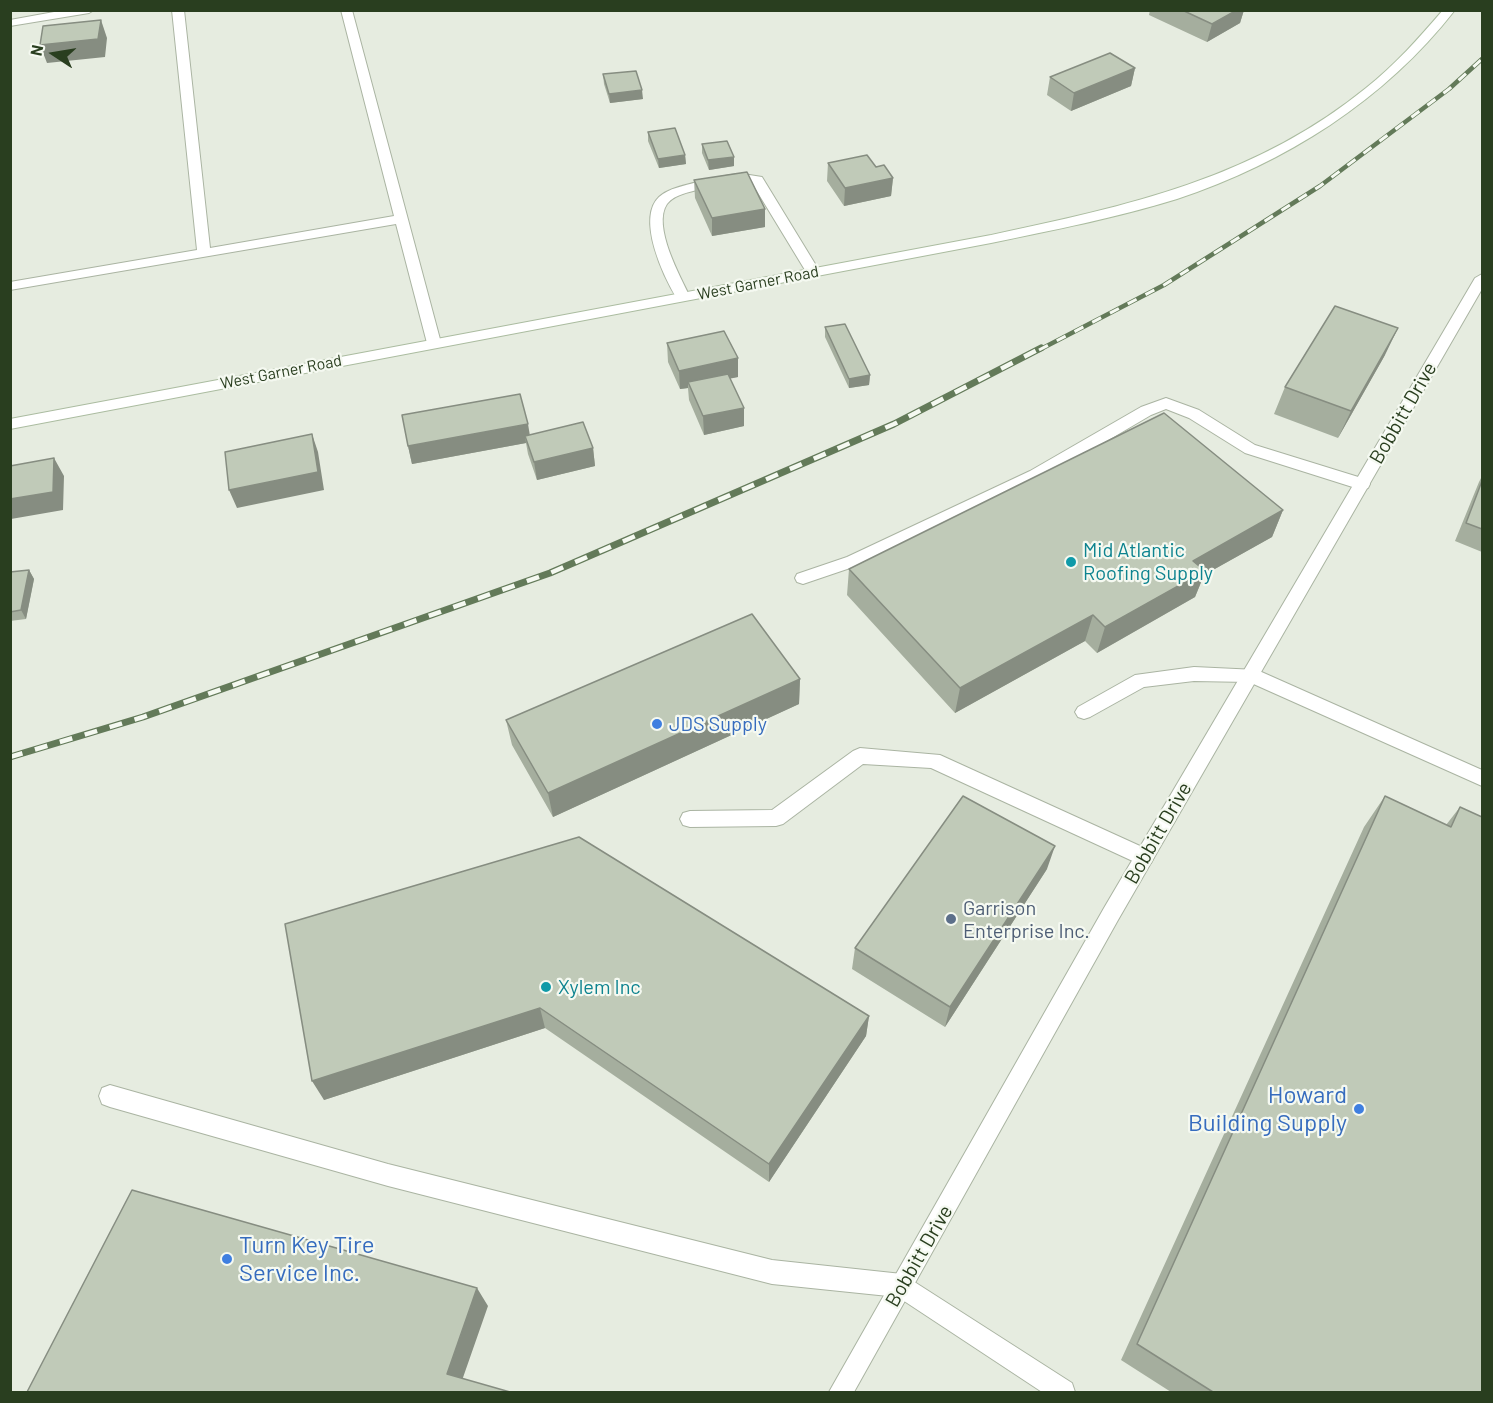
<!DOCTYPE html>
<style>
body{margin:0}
#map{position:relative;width:1493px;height:1403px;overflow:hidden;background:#e6ece0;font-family:Barlow,sans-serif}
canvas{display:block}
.frame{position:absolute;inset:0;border:12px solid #293e1f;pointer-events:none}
.north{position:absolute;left:24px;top:24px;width:60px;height:60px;-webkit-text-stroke:4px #f5f9f1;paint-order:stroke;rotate:282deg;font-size:16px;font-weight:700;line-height:24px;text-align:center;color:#293e1f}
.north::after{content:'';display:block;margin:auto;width:21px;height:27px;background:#293e1f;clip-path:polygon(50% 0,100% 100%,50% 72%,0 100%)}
</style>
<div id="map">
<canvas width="1493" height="1403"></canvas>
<div class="frame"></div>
<div class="north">N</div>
</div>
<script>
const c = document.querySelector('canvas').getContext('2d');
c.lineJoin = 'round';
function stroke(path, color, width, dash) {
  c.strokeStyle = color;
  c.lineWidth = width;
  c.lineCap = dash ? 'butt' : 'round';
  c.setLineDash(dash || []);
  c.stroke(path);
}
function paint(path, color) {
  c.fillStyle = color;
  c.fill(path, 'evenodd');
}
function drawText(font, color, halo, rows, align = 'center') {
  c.font = font + ' Barlow,sans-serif';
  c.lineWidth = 4.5;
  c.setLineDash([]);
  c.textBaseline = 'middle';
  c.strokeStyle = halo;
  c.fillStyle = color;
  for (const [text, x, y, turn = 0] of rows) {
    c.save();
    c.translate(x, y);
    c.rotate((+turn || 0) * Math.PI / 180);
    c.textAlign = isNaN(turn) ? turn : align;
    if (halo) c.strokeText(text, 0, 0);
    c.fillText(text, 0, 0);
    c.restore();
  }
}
const lane = new Path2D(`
 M 743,174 L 762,177 L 820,272 L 818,275 L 808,275 L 752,183 C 734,180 718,185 701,189 C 690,192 675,194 667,204 C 652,226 680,276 690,297 L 688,300 L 678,300 C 664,278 636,219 659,197 C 669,188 684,186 697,182 C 712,179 727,174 743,174 Z
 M 1166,398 L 1199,410 L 1255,445 L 1368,480 L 1370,484 L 1368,488 L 1362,490 L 1245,453 L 1189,418 L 1166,409 L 1151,415 L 1042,479 L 859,565 L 803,584 L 797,582 L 795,578 L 797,574 L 847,557 L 1030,471 L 1141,407 Z
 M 1194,667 L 1257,670 L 1482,770 L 1482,786 L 1249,682 L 1194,681 L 1144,687 L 1090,717 L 1084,719 L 1078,717 L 1075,712 L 1078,707 L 1135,675 Z
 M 860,748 L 940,755 L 1151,851 L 1154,857 L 1151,863 L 1144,865 L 1137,863 L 931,768 L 863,764 L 783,824 L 776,826 L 690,827 L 683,825 L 680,819 L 683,813 L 690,811 L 772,810 L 853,751 Z
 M 110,1085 L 388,1164 L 772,1260 L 902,1274 L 1072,1383 L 1075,1392 L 1042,1392 L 898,1297 L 772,1284 L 388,1186 L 110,1107 L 102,1104 L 99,1096 L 102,1088 Z`);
const street = new Path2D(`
 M 65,10 L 94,10 L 89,13 L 10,26 L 10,20 Z
 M 172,10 L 184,10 L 210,248 L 394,216 L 341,10 L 352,10 L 441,343 L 439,346 L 429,346 L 427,343 L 396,224 L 10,290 L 10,282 L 197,250 Z
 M 1482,274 L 1482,289 L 1118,920 L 854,1392 L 829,1392 L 1104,908 L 1475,278 Z`);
const secondary = new Path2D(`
 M 1443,10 L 1455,10 C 1384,101 1285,163 1177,199 C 1116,218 1053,230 991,243 L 10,429 L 10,419 L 991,235 C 1127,206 1254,179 1366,88 C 1395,65 1419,38 1443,10 Z`);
stroke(lane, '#aab4a2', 2);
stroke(street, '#aab4a2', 2);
stroke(secondary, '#abbca0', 2);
paint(lane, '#fff');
paint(street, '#fff');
paint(secondary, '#fff');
const railFar1 = new Path2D(`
 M 1039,350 L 1164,285 L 1320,186 L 1449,89 L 1482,59`);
const rail = new Path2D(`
 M 10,757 L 143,717 L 550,573 L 894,424 L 1041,348`);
stroke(railFar1, '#637a59', 4.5);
stroke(rail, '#637a59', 7);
stroke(railFar1, '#f5f9f1', 3, [10]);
stroke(rail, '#f5f9f1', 4.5, [13]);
paint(new Path2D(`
 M 1150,10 L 1244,10 L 1240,23 L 1207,42 L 1149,15 Z
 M 1135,68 L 1131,86 L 1071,111 L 1047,95 L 1050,77 Z
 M 603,74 L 643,99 L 610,103 L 604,84 Z
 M 648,132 L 685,155 L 686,164 L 659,168 L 648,141 Z
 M 702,144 L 734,166 L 709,170 L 702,153 Z
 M 828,163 L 876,167 L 893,178 L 891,196 L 844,206 L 827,181 Z
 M 694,180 L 765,209 L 765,227 L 712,236 L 695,198 Z
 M 825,327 L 870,375 L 869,385 L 849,388 L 825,337 Z
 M 667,343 L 738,377 L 730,378 L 744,426 L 704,435 L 689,400 L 688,388 L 680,389 L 668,362 Z
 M 1385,355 L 1338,438 L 1274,414 L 1285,387 Z
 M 529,435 L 593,448 L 595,466 L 537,480 L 528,454 L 526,443 L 412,464 L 408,446 Z
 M 1482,476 L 1482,552 L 1455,541 L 1479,482 Z
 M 1283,510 L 1272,537 L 1204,575 L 1195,597 L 1097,653 L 1085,641 L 955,713 L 847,595 L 849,569 Z
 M 29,570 L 34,579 L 26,619 L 10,621 L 10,572 Z
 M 800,679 L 799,704 L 553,817 L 512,745 L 506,720 Z
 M 1385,796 L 1446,825 L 1460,807 L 1482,1392 L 1171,1392 L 1121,1360 L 1364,827 Z
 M 1047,869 L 945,1027 L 852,969 L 855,948 Z
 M 285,924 L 869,1016 L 866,1036 L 769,1182 L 545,1028 L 324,1100 Z`), '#a5ae9e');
paint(new Path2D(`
 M 1237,10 L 1244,10 L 1240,23 L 1207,42 L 1212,24 Z
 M 101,20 L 107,38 L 105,57 L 47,63 L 40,45 Z
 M 1135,68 L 1131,86 L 1071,111 L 1074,93 Z
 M 642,90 L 643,99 L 610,103 L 609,94 Z
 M 685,155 L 686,164 L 659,168 L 658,159 Z
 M 734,157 L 734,166 L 709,170 L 708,160 Z
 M 893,178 L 891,196 L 844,206 L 845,188 Z
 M 765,209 L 765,227 L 712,236 L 712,218 Z
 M 1398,328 L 1385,355 L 1338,438 L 1351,411 Z
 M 738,358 L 738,377 L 690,387 L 688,382 L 688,388 L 680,389 L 679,371 Z
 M 870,375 L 869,385 L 849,388 L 849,379 Z
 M 744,408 L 744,426 L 704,435 L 703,416 Z
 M 528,424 L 531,442 L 525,436 L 526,443 L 412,464 L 408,446 Z
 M 312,434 L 318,452 L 324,490 L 237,508 L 229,490 Z
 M 593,448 L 595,466 L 537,480 L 534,462 Z
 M 54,458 L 64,476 L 63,510 L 11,519 L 10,499 Z
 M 1283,510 L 1272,537 L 1204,575 L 1195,597 L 1097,653 L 1105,627 L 1193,561 Z
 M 29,570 L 34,579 L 26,619 L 21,610 Z
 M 1093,615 L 1085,641 L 955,713 L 960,688 Z
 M 800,679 L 799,704 L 553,817 L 548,793 Z
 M 1055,846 L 1047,869 L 945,1027 L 950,1007 Z
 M 540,1008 L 545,1028 L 324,1100 L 312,1081 Z
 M 869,1016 L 866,1036 L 769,1182 L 769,1164 Z
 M 477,1288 L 488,1306 L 459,1389 L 447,1374 Z`), '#868d81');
const building = new Path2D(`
 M 1182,10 L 1237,10 L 1212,24 Z
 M 101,20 L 98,39 L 40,45 L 43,26 Z
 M 1110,53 L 1135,68 L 1074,93 L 1050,77 Z
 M 636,71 L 642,90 L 609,94 L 603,74 Z
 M 675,128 L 685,155 L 658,159 L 648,132 Z
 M 727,141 L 734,157 L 708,160 L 702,144 Z
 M 867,155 L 876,167 L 884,165 L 893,178 L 845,188 L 828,163 Z
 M 747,172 L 765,209 L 712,218 L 694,180 Z
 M 1335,306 L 1398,328 L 1351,411 L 1285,387 Z
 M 845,324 L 870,375 L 849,379 L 825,327 Z
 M 724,331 L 738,358 L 679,371 L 667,343 Z
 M 728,374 L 744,408 L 703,416 L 688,382 Z
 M 520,394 L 528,424 L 408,446 L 402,415 Z
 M 1164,413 L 1283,510 L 1193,561 L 1205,571 L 1105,627 L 1093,615 L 960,688 L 849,569 Z
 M 583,422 L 593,448 L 534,462 L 525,436 Z
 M 312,434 L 318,472 L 229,490 L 225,452 Z
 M 54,458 L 53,492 L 10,499 L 10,466 Z
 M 1482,481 L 1482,529 L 1466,523 Z
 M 29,570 L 21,610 L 10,612 L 10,572 Z
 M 752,614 L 800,679 L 548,793 L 506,720 Z
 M 963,796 L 1055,846 L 950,1007 L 855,948 Z
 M 1385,796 L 1451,827 L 1460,807 L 1482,817 L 1482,1392 L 1213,1392 L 1137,1344 Z
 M 579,837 L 869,1016 L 769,1164 L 540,1008 L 312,1081 L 285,924 Z
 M 132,1190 L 477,1288 L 447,1374 L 510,1392 L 27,1392 Z`);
paint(building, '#c0cab8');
stroke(building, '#868d81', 1.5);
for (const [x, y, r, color] of [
 [1071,562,6,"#0f9aa8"],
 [657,724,6,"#3f7fe0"],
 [951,919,6,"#5c6f8a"],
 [546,987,6,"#0f9aa8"],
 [1359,1109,6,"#3f7fe0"],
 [227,1259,6,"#3f7fe0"]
]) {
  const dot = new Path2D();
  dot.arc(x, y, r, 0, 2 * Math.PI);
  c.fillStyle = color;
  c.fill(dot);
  stroke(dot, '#f5f9f1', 2);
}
drawText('16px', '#293e1f', '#f5f9f1', [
 ["West Garner Road",758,283,-11],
 ["West Garner Road",281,372,-11]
]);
drawText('20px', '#293e1f', '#f5f9f1', [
 ["Bobbitt Drive",1403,413,-60],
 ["Bobbitt Drive",1158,833,-60],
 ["Bobbitt Drive",919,1256,-60]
]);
drawText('20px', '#0d838f', '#f5f9f1', [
 ["Mid Atlantic",1083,550],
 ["Roofing Supply",1083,573],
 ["Xylem Inc",558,987]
], 'left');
drawText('20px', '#366cbe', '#f5f9f1', [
 ["JDS Supply",669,724]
], 'left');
drawText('20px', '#4e5e75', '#f5f9f1', [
 ["Garrison",963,908],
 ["Enterprise Inc.",963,931]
], 'left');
drawText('24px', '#366cbe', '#f5f9f1', [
 ["Howard",1347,1095],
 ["Building Supply",1347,1123],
 ["Turn Key Tire",239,1245,"left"],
 ["Service Inc.",239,1273,"left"]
], 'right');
</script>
